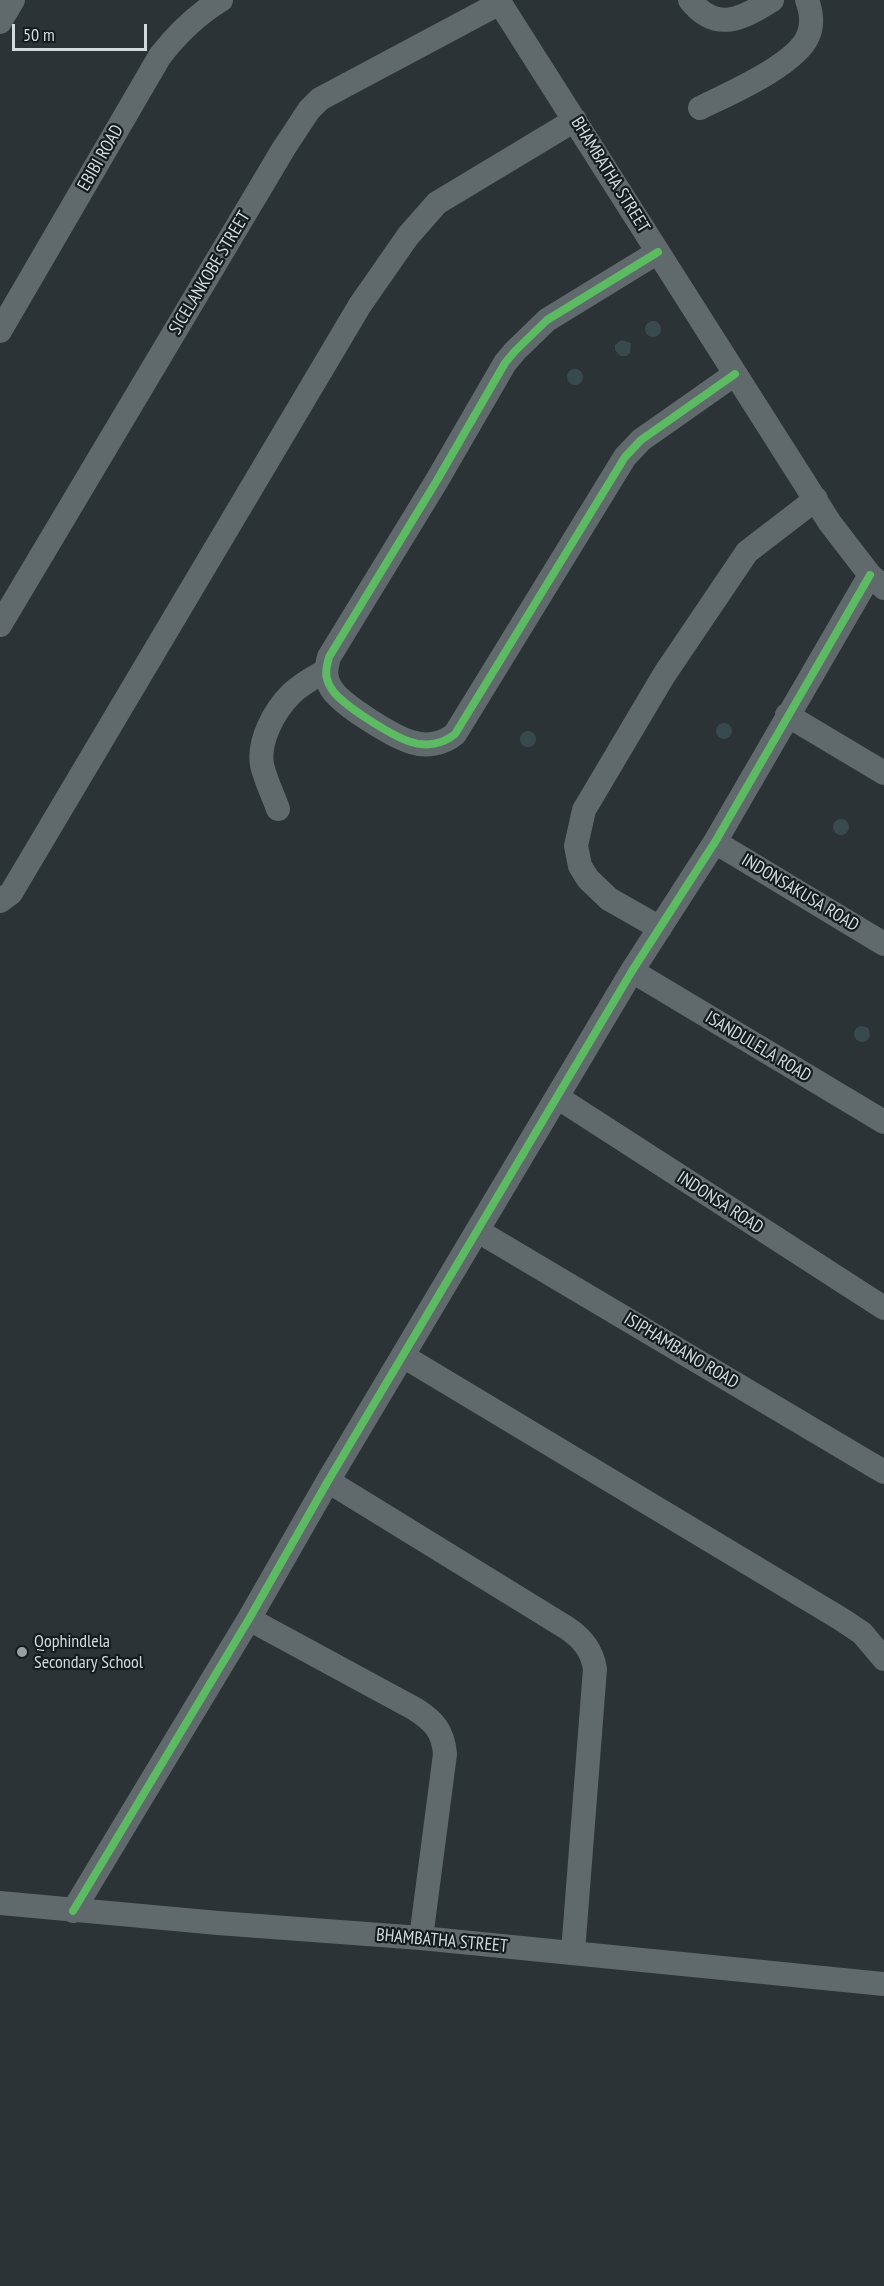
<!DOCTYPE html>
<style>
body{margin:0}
#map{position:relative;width:884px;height:2286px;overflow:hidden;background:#2b3336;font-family:"PT Sans Narrow",sans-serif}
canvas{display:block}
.scale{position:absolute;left:12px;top:24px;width:135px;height:27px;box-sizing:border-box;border:3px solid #d2dadd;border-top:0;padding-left:8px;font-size:18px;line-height:21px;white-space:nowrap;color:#d2dadd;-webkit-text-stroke:4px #151c1e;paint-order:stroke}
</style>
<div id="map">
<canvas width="884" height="2286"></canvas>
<div class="scale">50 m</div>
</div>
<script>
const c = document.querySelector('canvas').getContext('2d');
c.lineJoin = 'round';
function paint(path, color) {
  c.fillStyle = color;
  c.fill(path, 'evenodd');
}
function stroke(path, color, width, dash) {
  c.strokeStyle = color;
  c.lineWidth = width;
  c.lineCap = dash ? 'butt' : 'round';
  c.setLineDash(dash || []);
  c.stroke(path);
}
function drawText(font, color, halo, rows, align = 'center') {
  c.font = font + ' "PT Sans Narrow",sans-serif';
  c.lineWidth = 4.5;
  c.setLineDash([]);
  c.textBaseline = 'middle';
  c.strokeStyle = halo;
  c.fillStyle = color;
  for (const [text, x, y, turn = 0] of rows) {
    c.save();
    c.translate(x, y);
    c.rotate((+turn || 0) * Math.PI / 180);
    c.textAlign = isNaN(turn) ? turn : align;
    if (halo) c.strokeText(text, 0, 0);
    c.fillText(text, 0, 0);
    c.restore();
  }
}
paint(new Path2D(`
 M645 329a8 8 0 1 1 16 0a8 8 0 1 1-16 0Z
 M 621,340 L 631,343 L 630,353 L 626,356 L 620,356 L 615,350 L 615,345 Z
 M567 377a8 8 0 1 1 16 0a8 8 0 1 1-16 0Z
 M716 731a8 8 0 1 1 16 0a8 8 0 1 1-16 0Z
 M520 739a8 8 0 1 1 16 0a8 8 0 1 1-16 0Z
 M833 827a8 8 0 1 1 16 0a8 8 0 1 1-16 0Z
 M854 1034a8 8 0 1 1 16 0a8 8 0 1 1-16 0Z`), '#394a4f');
stroke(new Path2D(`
 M 498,0 L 830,523 L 870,575 L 884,588
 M 690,0 C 716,33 742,19 772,0
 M 0,22 L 13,0
 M 700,108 C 728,94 796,65 808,36 C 813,25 811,11 807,0
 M 658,252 L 547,320 L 515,351 L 505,363 L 436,482 L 329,657 C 326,668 324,677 331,688 C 340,704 392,736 411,742 C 426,747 443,744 455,734 L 625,457 L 641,440 L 735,374
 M 0,331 L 160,56 C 178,33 196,15 221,0
 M 0,625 L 284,148 L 309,110 L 320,99 L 500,3
 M 787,715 L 884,773
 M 278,809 C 273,795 265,779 262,765 C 258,741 274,711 291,694 C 301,684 313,678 325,671
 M 715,842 L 884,944
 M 0,901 L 11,893 L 360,305 L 408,236 L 437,203 L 575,120
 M 660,928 L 609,899 L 588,879 L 580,866 L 576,846 L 584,810 L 664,675 L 747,552 L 816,499
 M 632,971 L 884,1122
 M 557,1097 L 884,1308
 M 478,1231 L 884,1472
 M 403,1356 L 841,1619 L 862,1633 L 884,1659
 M 328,1481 L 567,1628 C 582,1638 592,1650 595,1669 L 573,1952
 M 249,1619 L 415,1709 C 434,1721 443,1731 445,1754 L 421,1938
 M 0,1903 L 218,1923 L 421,1938 L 884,1984
 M 73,1911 L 249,1619 L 328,1481 L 632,971 L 715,842 L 870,575`), '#60696c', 24);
stroke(new Path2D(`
 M 658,252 L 547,320 L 515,351 L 505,363 L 436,482 L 329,657 C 326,668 324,677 331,688 C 340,704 392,736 411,742 C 426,747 443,744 455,734 L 625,457 L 641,440 L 735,374
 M 73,1911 L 249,1619 L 328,1481 L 632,971 L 715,842 L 870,575`), '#5cba63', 8);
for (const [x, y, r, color] of [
 [22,1652,6,"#98a0a3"]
]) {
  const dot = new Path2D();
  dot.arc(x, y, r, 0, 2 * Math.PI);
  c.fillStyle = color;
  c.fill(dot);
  stroke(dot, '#151c1e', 2);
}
drawText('18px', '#d2dadd', '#151c1e', [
 ["EBIBI ROAD",101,158,-60],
 ["BHAMBATHA STREET",610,175,58],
 ["SICELANKOBE STREET",210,273,-59],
 ["INDONSAKUSA ROAD",800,893,31],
 ["ISANDULELA ROAD",758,1047,31],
 ["INDONSA ROAD",720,1203,33],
 ["ISIPHAMBANO ROAD",681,1351,31],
 ["BHAMBATHA STREET",442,1941,5]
]);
drawText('18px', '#d2dadd', '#151c1e', [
 ["Qophindlela",34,1642],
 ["Secondary School",34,1663]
], 'left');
</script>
